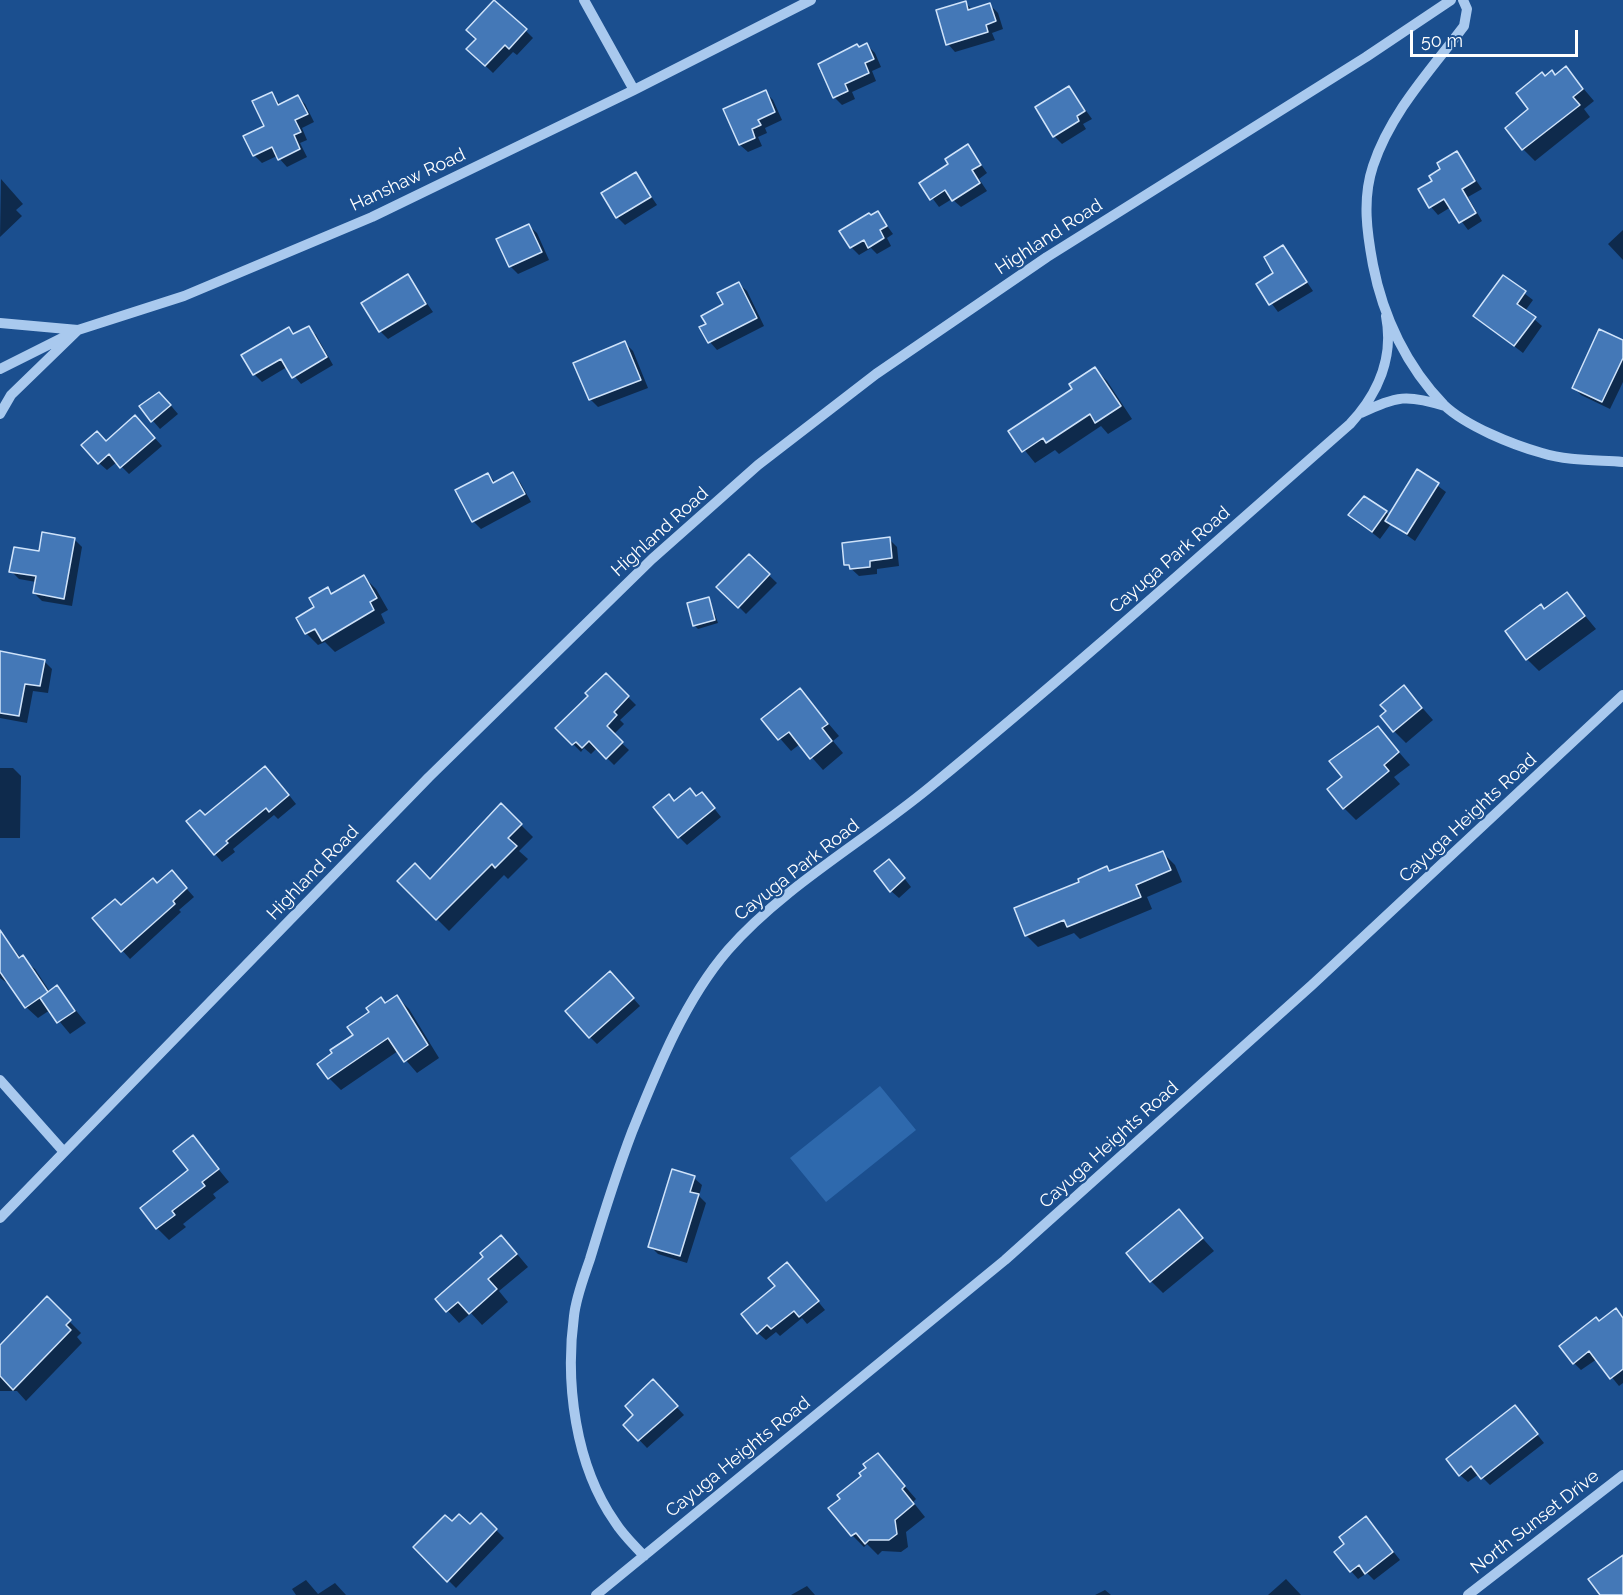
<!DOCTYPE html>
<style>
body{margin:0}
#map{position:relative;width:1623px;height:1595px;overflow:hidden;background:#1b4f8f;font-family:Raleway,sans-serif}
canvas{display:block}
.scale{position:absolute;left:1410px;top:30px;width:168px;height:27px;box-sizing:border-box;border:3px solid #fff;border-top:0;padding-left:8px;font-size:18px;line-height:21px;white-space:nowrap;color:#fff;-webkit-text-stroke:4px #1b4f8f;paint-order:stroke}
</style>
<div id="map">
<canvas width="1623" height="1595"></canvas>
<div class="scale">50 m</div>
</div>
<script>
const c = document.querySelector('canvas').getContext('2d');
c.lineJoin = 'round';
function paint(path, color) {
  c.fillStyle = color;
  c.fill(path, 'evenodd');
}
function stroke(path, color, width, dash) {
  c.strokeStyle = color;
  c.lineWidth = width;
  c.lineCap = dash ? 'butt' : 'round';
  c.setLineDash(dash || []);
  c.stroke(path);
}
function drawText(font, color, halo, rows, align = 'center') {
  c.font = font + ' Raleway,sans-serif';
  c.lineWidth = 4.5;
  c.setLineDash([]);
  c.textBaseline = 'middle';
  c.strokeStyle = halo;
  c.fillStyle = color;
  for (const [text, x, y, turn = 0] of rows) {
    c.save();
    c.translate(x, y);
    c.rotate((+turn || 0) * Math.PI / 180);
    c.textAlign = isNaN(turn) ? turn : align;
    if (halo) c.strokeText(text, 0, 0);
    c.fillText(text, 0, 0);
    c.restore();
  }
}
paint(new Path2D(`
 M 880,1086 L 916,1130 L 826,1202 L 790,1158 Z`), '#2e69ad');
paint(new Path2D(`
 M 965,3 L 973,10 L 990,5 L 998,13 L 1003,29 L 992,33 L 995,40 L 955,52 L 948,44 Z
 M 525,30 L 533,38 L 517,55 L 513,52 L 493,73 L 468,49 Z
 M 867,45 L 875,53 L 881,67 L 872,71 L 876,81 L 852,92 L 855,99 L 842,105 L 834,97 L 860,48 Z
 M 1566,68 L 1594,101 L 1584,109 L 1590,117 L 1535,161 L 1523,149 L 1530,109 L 1546,77 L 1556,76 Z
 M 1069,87 L 1092,119 L 1083,124 L 1086,129 L 1062,144 L 1054,136 Z
 M 765,92 L 773,100 L 782,120 L 765,128 L 767,133 L 758,137 L 762,146 L 748,152 L 740,145 L 725,110 Z
 M 271,94 L 281,105 L 298,97 L 305,104 L 314,122 L 302,128 L 307,140 L 300,143 L 307,157 L 287,167 L 277,156 L 262,163 L 255,156 L 245,137 L 266,127 Z
 M 968,146 L 987,173 L 979,179 L 987,191 L 961,207 L 952,199 L 939,207 L 921,183 L 950,165 Z
 M 1457,153 L 1482,189 L 1468,197 L 1482,221 L 1468,230 L 1451,207 L 1438,215 L 1431,207 L 1434,182 Z
 M 636,174 L 657,205 L 625,225 L 617,217 Z
 M 1,179 L 23,204 L 16,210 L 22,216 L 0,237 Z
 M 878,213 L 893,234 L 887,238 L 891,246 L 877,254 L 871,248 L 859,255 L 851,247 L 871,217 Z
 M 529,226 L 537,233 L 549,260 L 518,274 L 510,266 Z
 M 1623,230 L 1623,260 L 1608,244 Z
 M 1283,247 L 1313,291 L 1278,312 L 1258,285 L 1275,274 Z
 M 408,276 L 433,312 L 388,339 L 380,331 Z
 M 1503,277 L 1533,300 L 1525,311 L 1542,326 L 1523,353 L 1475,316 Z
 M 739,284 L 747,291 L 764,326 L 717,350 L 710,342 L 708,324 Z
 M 308,328 L 316,335 L 333,365 L 301,384 L 287,367 L 262,382 L 254,374 L 289,329 L 295,335 Z
 M 1623,342 L 1623,382 L 1610,409 L 1581,395 L 1574,387 Z
 M 625,343 L 633,351 L 648,388 L 598,407 L 590,399 Z
 M 1095,369 L 1107,381 L 1132,419 L 1108,434 L 1101,426 L 1059,454 L 1055,450 L 1035,463 L 1010,432 L 1074,389 Z
 M 167,401 L 178,414 L 160,429 L 141,407 Z
 M 143,425 L 162,446 L 129,474 L 117,462 L 107,470 L 99,463 L 106,443 Z
 M 1418,471 L 1446,492 L 1415,541 L 1391,524 L 1380,539 L 1350,515 L 1386,512 L 1390,516 Z
 M 488,474 L 496,483 L 512,474 L 520,482 L 531,502 L 481,529 L 474,522 L 457,491 Z
 M 74,539 L 82,547 L 72,606 L 42,601 L 34,593 L 36,582 L 19,579 L 11,571 L 40,553 Z
 M 889,539 L 897,547 L 899,566 L 877,569 L 877,574 L 859,576 L 846,564 Z
 M 749,556 L 777,583 L 746,614 L 719,587 Z
 M 364,577 L 376,589 L 388,610 L 381,614 L 385,623 L 335,652 L 325,642 L 318,645 L 306,633 L 298,618 L 316,608 L 327,589 L 333,595 Z
 M 1567,594 L 1596,629 L 1539,671 L 1527,659 Z
 M 709,598 L 718,623 L 698,629 L 694,625 Z
 M 0,655 L 44,661 L 52,669 L 48,693 L 33,691 L 27,723 L 0,718 Z
 M 606,675 L 636,705 L 620,720 L 624,724 L 613,735 L 629,750 L 614,765 L 597,748 L 591,754 L 584,748 L 581,752 L 557,728 L 590,696 Z
 M 1404,687 L 1433,720 L 1406,743 L 1394,731 L 1388,711 Z
 M 800,690 L 839,736 L 833,741 L 843,753 L 823,770 L 800,744 L 791,751 L 763,719 Z
 M 1378,728 L 1410,765 L 1394,777 L 1400,784 L 1356,820 L 1344,808 L 1344,777 Z
 M 0,768 L 13,768 L 21,776 L 20,838 L 0,838 Z
 M 273,775 L 296,804 L 278,819 L 274,815 L 233,849 L 235,852 L 222,862 L 215,854 L 205,817 Z
 M 697,797 L 709,802 L 721,817 L 687,845 L 679,837 Z
 M 501,805 L 533,837 L 519,851 L 528,859 L 508,879 L 504,875 L 449,931 L 399,881 L 430,881 Z
 M 1163,853 L 1175,865 L 1182,882 L 1147,897 L 1152,909 L 1080,939 L 1074,933 L 1038,947 L 1026,935 L 1081,883 L 1107,868 L 1111,872 Z
 M 897,869 L 911,887 L 899,898 L 891,891 Z
 M 179,880 L 194,897 L 179,910 L 181,912 L 130,959 L 94,919 L 121,907 L 157,884 Z
 M 0,932 L 21,958 L 35,969 L 50,992 L 57,987 L 86,1023 L 70,1034 L 50,1010 L 38,1018 L 26,1007 L 13,987 L 0,978 Z
 M 618,981 L 640,1006 L 597,1044 L 590,1037 Z
 M 397,997 L 409,1009 L 439,1058 L 417,1073 L 398,1051 L 341,1090 L 329,1078 L 355,1035 L 371,1012 Z
 M 192,1137 L 229,1182 L 213,1194 L 216,1198 L 183,1224 L 186,1227 L 169,1240 L 157,1228 L 190,1171 Z
 M 694,1178 L 702,1185 L 699,1196 L 706,1203 L 687,1263 L 658,1254 L 650,1246 Z
 M 1178,1211 L 1214,1251 L 1163,1293 L 1151,1281 Z
 M 513,1249 L 528,1267 L 499,1291 L 508,1302 L 482,1325 L 471,1313 L 459,1323 L 437,1299 Z
 M 794,1272 L 825,1310 L 807,1324 L 802,1318 L 780,1336 L 776,1332 L 766,1340 L 758,1333 Z
 M 47,1299 L 81,1333 L 77,1337 L 82,1343 L 26,1401 L 17,1391 L 0,1391 L 0,1348 Z
 M 1615,1310 L 1623,1318 L 1623,1383 L 1619,1386 L 1597,1359 L 1581,1370 L 1574,1363 L 1599,1323 Z
 M 653,1382 L 684,1415 L 647,1448 L 625,1425 L 635,1415 Z
 M 1522,1415 L 1544,1443 L 1490,1485 L 1479,1474 L 1468,1482 L 1460,1475 Z
 M 878,1455 L 916,1499 L 913,1502 L 925,1517 L 906,1532 L 908,1547 L 901,1552 L 882,1551 L 878,1555 L 867,1544 L 864,1547 L 852,1535 L 863,1476 Z
 M 481,1515 L 504,1538 L 456,1588 L 415,1547 L 452,1524 L 470,1526 Z
 M 1373,1526 L 1400,1560 L 1374,1580 L 1367,1573 L 1358,1579 L 1351,1571 Z
 M 1286,1579 L 1301,1595 L 1268,1595 Z
 M 306,1580 L 318,1594 L 335,1583 L 346,1595 L 296,1595 L 292,1589 Z
 M 807,1586 L 815,1595 L 791,1595 Z
 M 1105,1590 L 1111,1595 L 1095,1595 Z`), '#0007');
const building = new Path2D(`
 M 494,0 L 527,29 L 509,49 L 505,45 L 485,66 L 466,49 L 476,39 L 466,30 Z
 M 966,1 L 968,10 L 990,3 L 996,21 L 986,25 L 988,32 L 946,45 L 936,10 Z
 M 867,43 L 874,59 L 865,63 L 869,73 L 845,84 L 848,91 L 833,98 L 818,64 L 857,44 L 859,47 Z
 M 1566,66 L 1583,89 L 1573,97 L 1580,105 L 1522,150 L 1505,128 L 1528,109 L 1516,93 L 1542,72 L 1545,76 L 1552,70 L 1555,75 Z
 M 1069,86 L 1085,111 L 1077,116 L 1079,121 L 1053,137 L 1035,107 Z
 M 766,90 L 775,112 L 758,120 L 761,125 L 752,129 L 755,138 L 739,145 L 723,109 Z
 M 272,92 L 278,105 L 298,95 L 308,114 L 295,120 L 301,132 L 294,135 L 300,149 L 278,160 L 272,147 L 253,156 L 243,136 L 264,126 L 252,101 Z
 M 968,144 L 981,165 L 972,170 L 980,183 L 952,201 L 945,190 L 930,200 L 919,183 L 948,164 L 945,159 Z
 M 1457,151 L 1475,181 L 1462,189 L 1476,213 L 1459,223 L 1444,199 L 1429,208 L 1418,189 L 1432,181 L 1429,176 L 1440,169 L 1437,163 Z
 M 636,172 L 651,197 L 616,218 L 601,193 Z
 M 878,211 L 887,226 L 880,230 L 884,238 L 868,248 L 864,240 L 850,248 L 839,231 L 869,213 L 871,215 Z
 M 529,224 L 542,252 L 509,267 L 496,239 Z
 M 1283,245 L 1307,282 L 1269,305 L 1256,284 L 1273,273 L 1264,257 Z
 M 408,274 L 426,304 L 379,332 L 361,303 Z
 M 1503,275 L 1526,291 L 1517,304 L 1536,317 L 1514,346 L 1473,316 Z
 M 739,282 L 757,318 L 708,343 L 699,327 L 706,324 L 701,316 L 723,304 L 717,293 Z
 M 309,326 L 327,357 L 292,378 L 281,359 L 253,375 L 241,355 L 289,327 L 293,334 Z
 M 1599,329 L 1623,340 L 1623,358 L 1602,402 L 1572,388 Z
 M 625,341 L 641,380 L 589,400 L 573,363 Z
 M 1095,367 L 1121,406 L 1095,423 L 1090,414 L 1046,443 L 1043,438 L 1022,452 L 1008,431 L 1072,389 L 1069,384 Z
 M 159,392 L 171,405 L 151,422 L 139,406 Z
 M 135,415 L 155,438 L 120,468 L 109,454 L 98,464 L 81,445 L 97,431 L 106,441 Z
 M 1417,469 L 1439,483 L 1407,534 L 1385,521 Z
 M 513,472 L 525,494 L 472,522 L 455,490 L 488,473 L 493,483 Z
 M 1364,496 L 1387,511 L 1372,532 L 1348,515 Z
 M 42,532 L 75,538 L 64,599 L 33,593 L 36,576 L 9,572 L 14,547 L 39,551 Z
 M 890,537 L 892,558 L 870,561 L 870,567 L 850,569 L 849,565 L 844,565 L 842,543 Z
 M 749,554 L 770,574 L 738,608 L 716,587 Z
 M 364,575 L 377,598 L 370,602 L 374,610 L 322,641 L 315,629 L 305,634 L 296,618 L 314,607 L 309,598 L 328,587 L 331,594 Z
 M 1567,592 L 1585,616 L 1526,660 L 1505,631 L 1541,604 L 1544,609 Z
 M 709,597 L 715,620 L 693,626 L 687,603 Z
 M 0,651 L 45,660 L 40,686 L 25,684 L 19,716 L 0,713 Z
 M 606,673 L 629,696 L 614,712 L 617,715 L 607,726 L 623,742 L 606,759 L 589,741 L 582,748 L 576,742 L 572,745 L 555,728 L 588,696 L 585,693 Z
 M 1404,685 L 1422,708 L 1393,732 L 1380,716 L 1386,711 L 1380,705 Z
 M 800,688 L 828,724 L 822,728 L 832,741 L 810,759 L 789,732 L 778,740 L 761,719 Z
 M 1378,726 L 1399,752 L 1384,765 L 1389,771 L 1343,809 L 1327,789 L 1342,777 L 1329,761 Z
 M 265,766 L 289,795 L 269,812 L 266,808 L 226,841 L 228,843 L 214,855 L 186,821 L 200,810 L 205,815 Z
 M 690,788 L 696,796 L 702,792 L 715,808 L 678,838 L 653,807 L 669,794 L 674,801 Z
 M 501,803 L 522,824 L 508,838 L 517,846 L 495,868 L 492,864 L 436,920 L 397,881 L 415,863 L 430,879 Z
 M 1163,851 L 1171,870 L 1136,885 L 1141,897 L 1067,927 L 1064,920 L 1025,936 L 1014,908 L 1079,882 L 1078,879 L 1107,866 L 1109,871 Z
 M 889,859 L 905,878 L 890,892 L 874,871 Z
 M 172,870 L 187,888 L 173,901 L 175,904 L 121,952 L 92,918 L 115,899 L 121,905 L 153,878 L 157,883 Z
 M 0,930 L 19,958 L 23,955 L 48,992 L 25,1008 L 0,972 Z
 M 610,971 L 634,998 L 589,1038 L 565,1011 Z
 M 57,985 L 75,1011 L 57,1023 L 40,998 Z
 M 397,995 L 428,1045 L 404,1062 L 388,1038 L 328,1079 L 317,1064 L 332,1053 L 330,1050 L 353,1035 L 347,1027 L 369,1012 L 366,1008 L 381,997 L 385,1003 Z
 M 193,1135 L 219,1169 L 202,1182 L 205,1186 L 172,1211 L 175,1215 L 156,1229 L 140,1208 L 188,1170 L 173,1151 Z
 M 672,1169 L 695,1176 L 690,1192 L 699,1194 L 680,1256 L 648,1247 Z
 M 1179,1209 L 1203,1238 L 1150,1282 L 1126,1253 Z
 M 501,1235 L 517,1254 L 488,1279 L 497,1289 L 469,1314 L 458,1302 L 446,1312 L 435,1299 L 483,1257 L 480,1253 Z
 M 787,1262 L 819,1301 L 799,1317 L 794,1311 L 771,1329 L 767,1325 L 757,1334 L 741,1314 L 775,1286 L 768,1278 Z
 M 47,1296 L 71,1320 L 66,1325 L 71,1330 L 13,1390 L 0,1376 L 0,1345 Z
 M 1616,1308 L 1623,1318 L 1623,1369 L 1610,1379 L 1589,1351 L 1573,1364 L 1559,1346 L 1596,1317 L 1599,1321 Z
 M 653,1379 L 678,1406 L 638,1441 L 623,1425 L 633,1415 L 625,1406 Z
 M 1515,1405 L 1538,1434 L 1481,1479 L 1471,1466 L 1459,1476 L 1446,1459 Z
 M 878,1453 L 905,1486 L 902,1489 L 914,1504 L 895,1520 L 897,1534 L 889,1540 L 869,1540 L 865,1544 L 856,1533 L 851,1536 L 828,1508 L 840,1499 L 837,1495 L 861,1476 L 859,1473 L 866,1468 L 863,1464 Z
 M 481,1513 L 497,1529 L 447,1582 L 413,1547 L 445,1515 L 452,1521 L 459,1514 L 470,1524 Z
 M 1366,1516 L 1393,1552 L 1365,1574 L 1359,1565 L 1350,1572 L 1334,1552 L 1344,1544 L 1339,1537 Z
 M 1623,1555 L 1623,1595 L 1600,1595 L 1588,1579 Z`);
paint(building, '#4478b7');
stroke(building, '#cfe3fa', 1.5);
stroke(new Path2D(`
 M 584,0 L 634,90
 M 1463,0 L 1467,9 L 1464,26 C 1430,71 1391,112 1373,166 C 1362,199 1367,233 1373,265 C 1383,317 1407,367 1444,405 C 1466,426 1513,445 1542,453 C 1567,461 1597,460 1623,462
 M 0,323 L 78,330 L 184,296 L 372,217 L 634,90 L 811,0
 M 0,369 L 70,334
 M 1361,413 C 1398,396 1406,394 1445,406
 M 0,414 L 11,395 L 78,330
 M 0,1080 L 64,1152
 M 0,1218 L 429,777 L 652,559 L 758,465 L 876,374 L 1047,257 L 1366,57 L 1451,0
 M 644,1556 C 634,1545 623,1535 615,1522 C 575,1465 565,1383 574,1316 C 576,1297 584,1277 590,1259 C 603,1216 616,1174 632,1132 C 657,1070 684,1001 728,950 C 783,887 866,840 930,787 C 1073,670 1211,546 1350,424 C 1378,394 1394,357 1386,316
 M 596,1595 L 1005,1260 L 1312,985 L 1623,695
 M 1468,1595 L 1623,1475`), '#a9c9ee', 10);
drawText('18px', '#fff', '#1b4f8f', [
 ["Hanshaw Road",408,180,-25],
 ["Highland Road",1049,237,-33],
 ["Highland Road",660,532,-42],
 ["Cayuga Park Road",1170,560,-41],
 ["Cayuga Heights Road",1468,818,-43],
 ["Cayuga Park Road",797,870,-38],
 ["Highland Road",313,873,-46],
 ["Cayuga Heights Road",1109,1145,-42],
 ["Cayuga Heights Road",738,1457,-39],
 ["North Sunset Drive",1535,1522,-38]
]);
</script>
